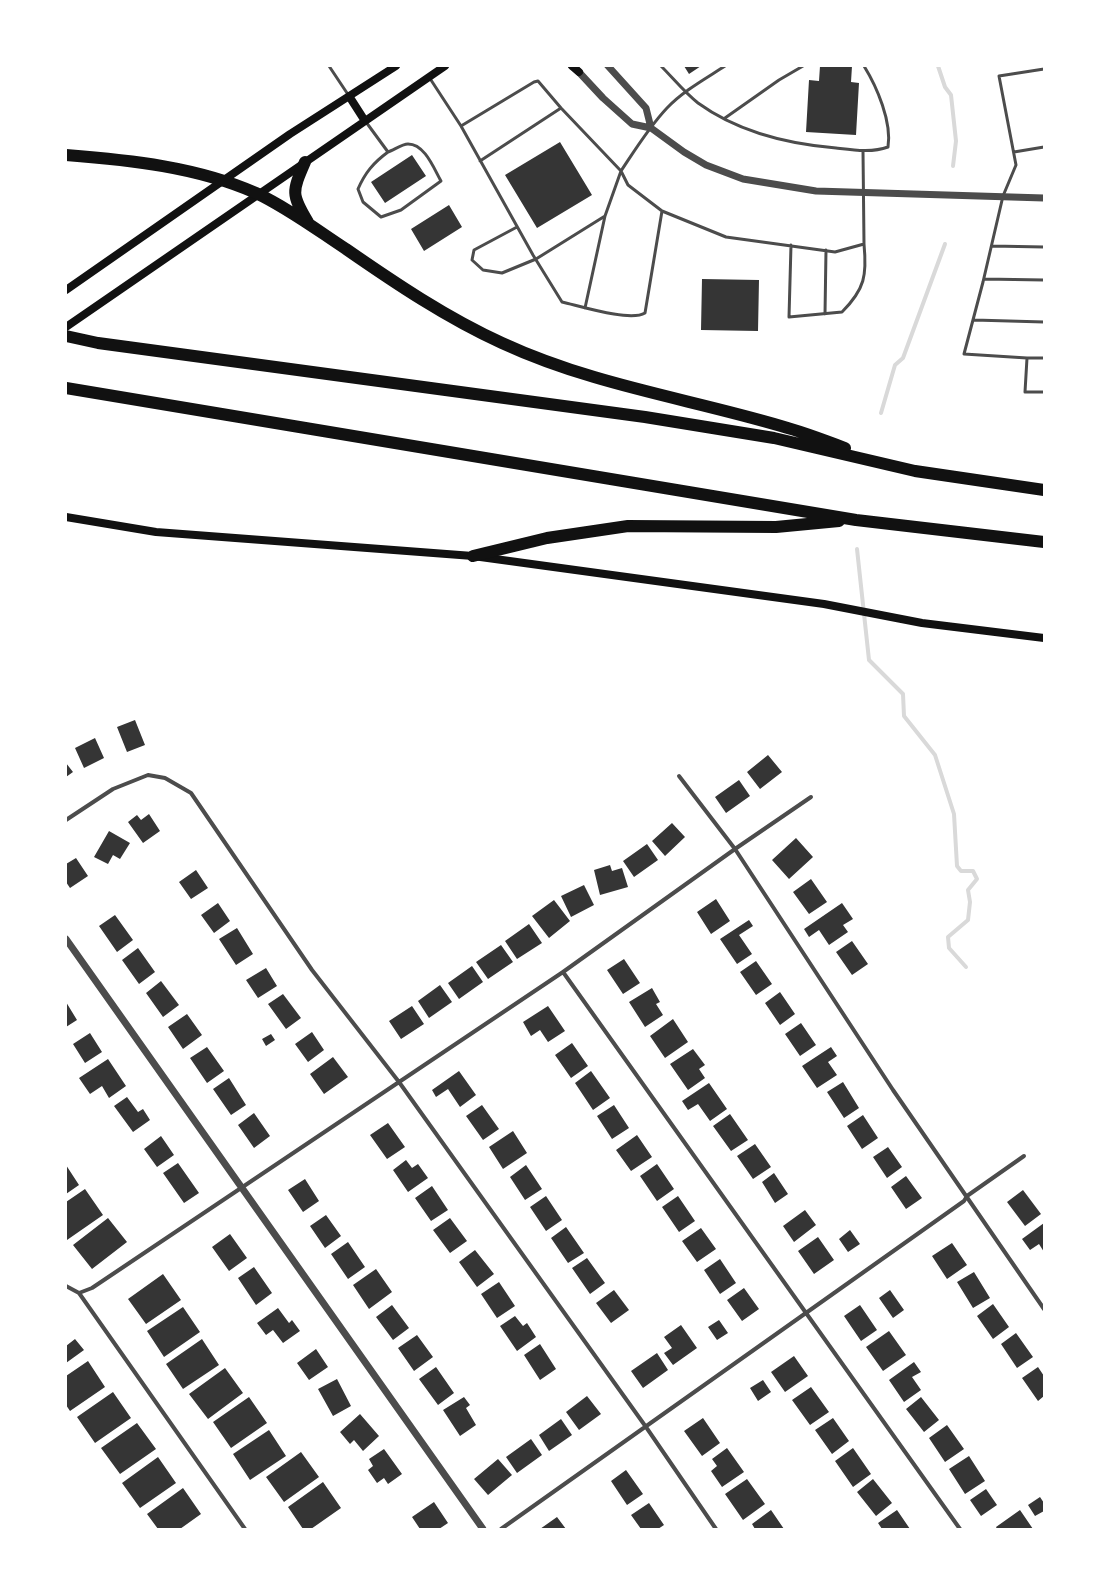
<!DOCTYPE html>
<style>
body{margin:0}
#map{position:relative;width:1110px;height:1595px;overflow:hidden;background:#fff;font-family:"PT Serif",serif}
canvas{display:block}
.frame{position:absolute;inset:0;border:67px solid #fff;pointer-events:none}
</style>
<div id="map">
<canvas width="1110" height="1595"></canvas>
<div class="frame"></div>
</div>
<script>
const c = document.querySelector('canvas').getContext('2d');
c.lineJoin = 'round';
function stroke(path, color, width, dash) {
  c.strokeStyle = color;
  c.lineWidth = width;
  c.lineCap = dash ? 'butt' : 'round';
  c.setLineDash(dash || []);
  c.stroke(path);
}
function paint(path, color) {
  c.fillStyle = color;
  c.fill(path, 'evenodd');
}
stroke(new Path2D(`
 M 938,66 L 945,87 L 951,95 L 956,141 L 953,166
 M 881,413 L 895,365 L 903,358 L 945,244
 M 857,549 L 869,660 L 903,694 L 904,716 L 935,755 L 954,814 L 957,866 L 961,871 L 973,871 L 977,879 L 968,890 L 970,902 L 968,920 L 948,937 L 949,948 L 966,967`), '#d9d9d9', 4);
paint(new Path2D(`
 M 684,66 L 701,66 L 689,74 Z
 M 820,66 L 852,66 L 851,82 L 859,83 L 856,135 L 806,132 L 809,80 L 819,81 Z
 M 560,142 L 592,195 L 537,228 L 505,175 Z
 M 412,155 L 426,176 L 385,203 L 371,182 Z
 M 449,205 L 462,227 L 424,251 L 411,229 Z
 M 702,279 L 759,280 L 758,331 L 701,330 Z
 M 135,720 L 145,745 L 127,752 L 117,727 Z
 M 95,738 L 104,758 L 84,768 L 75,748 Z
 M 768,755 L 782,772 L 760,789 L 747,772 Z
 M 66,763 L 73,772 L 66,777 Z
 M 739,780 L 750,796 L 726,813 L 715,797 Z
 M 149,814 L 160,831 L 143,843 L 128,822 L 137,815 L 141,820 Z
 M 672,823 L 685,837 L 665,856 L 652,841 Z
 M 109,831 L 130,843 L 120,859 L 113,855 L 108,864 L 94,857 Z
 M 796,838 L 813,857 L 789,879 L 772,860 Z
 M 647,844 L 658,860 L 634,877 L 623,861 Z
 M 76,858 L 88,876 L 70,888 L 66,882 L 66,864 Z
 M 610,865 L 612,871 L 622,868 L 628,887 L 600,895 L 594,870 Z
 M 196,870 L 208,888 L 191,899 L 179,882 Z
 M 811,879 L 827,902 L 809,914 L 793,892 Z
 M 584,885 L 594,905 L 571,917 L 561,896 Z
 M 716,899 L 730,921 L 711,934 L 697,912 Z
 M 554,900 L 570,921 L 549,938 L 532,916 Z
 M 218,903 L 230,921 L 214,933 L 201,915 Z
 M 842,903 L 853,919 L 843,925 L 848,932 L 829,945 L 819,930 L 809,937 L 804,929 Z
 M 115,915 L 133,940 L 117,952 L 99,926 Z
 M 749,920 L 753,926 L 739,935 L 752,954 L 737,964 L 720,939 Z
 M 529,924 L 542,943 L 517,959 L 505,941 Z
 M 237,928 L 253,954 L 236,965 L 219,939 Z
 M 852,941 L 868,964 L 852,975 L 836,952 Z
 M 501,945 L 513,962 L 488,979 L 476,962 Z
 M 138,948 L 155,972 L 139,984 L 122,960 Z
 M 624,959 L 640,983 L 623,994 L 607,970 Z
 M 756,961 L 772,984 L 756,995 L 740,972 Z
 M 472,966 L 483,982 L 459,999 L 448,983 Z
 M 266,968 L 277,986 L 258,998 L 246,980 Z
 M 161,981 L 179,1005 L 163,1017 L 146,993 Z
 M 440,985 L 452,1002 L 429,1018 L 418,1001 Z
 M 652,988 L 660,1002 L 656,1004 L 663,1015 L 645,1027 L 629,1002 Z
 M 780,992 L 795,1014 L 780,1025 L 765,1003 Z
 M 283,994 L 301,1018 L 286,1029 L 268,1004 Z
 M 66,1002 L 77,1020 L 66,1027 Z
 M 412,1006 L 424,1024 L 401,1039 L 389,1021 Z
 M 548,1006 L 565,1031 L 548,1042 L 540,1030 L 531,1036 L 523,1022 Z
 M 187,1014 L 202,1035 L 183,1049 L 168,1027 Z
 M 673,1019 L 688,1042 L 665,1058 L 650,1036 Z
 M 801,1023 L 816,1045 L 800,1056 L 785,1034 Z
 M 312,1032 L 324,1050 L 308,1062 L 295,1044 Z
 M 90,1033 L 102,1052 L 85,1063 L 73,1044 Z
 M 271,1034 L 275,1040 L 266,1046 L 262,1039 Z
 M 572,1043 L 588,1066 L 571,1078 L 555,1055 Z
 M 207,1047 L 224,1071 L 207,1083 L 190,1058 Z
 M 831,1047 L 837,1056 L 828,1062 L 837,1075 L 817,1088 L 802,1066 Z
 M 693,1049 L 705,1065 L 699,1069 L 705,1078 L 688,1090 L 670,1064 Z
 M 333,1057 L 348,1077 L 324,1094 L 310,1074 Z
 M 108,1059 L 126,1086 L 109,1098 L 102,1086 L 90,1094 L 79,1078 Z
 M 459,1071 L 476,1095 L 460,1107 L 448,1089 L 436,1097 L 432,1090 Z
 M 591,1071 L 610,1098 L 593,1110 L 575,1083 Z
 M 229,1078 L 246,1105 L 231,1115 L 213,1089 Z
 M 843,1082 L 859,1108 L 844,1118 L 827,1092 Z
 M 709,1083 L 727,1109 L 710,1121 L 698,1104 L 688,1110 L 682,1101 Z
 M 127,1097 L 138,1112 L 143,1109 L 150,1120 L 133,1132 L 114,1106 Z
 M 482,1105 L 499,1129 L 483,1140 L 466,1116 Z
 M 614,1105 L 629,1128 L 612,1139 L 597,1116 Z
 M 254,1113 L 270,1136 L 254,1148 L 238,1125 Z
 M 730,1114 L 748,1140 L 731,1151 L 713,1126 Z
 M 863,1115 L 878,1138 L 862,1149 L 847,1126 Z
 M 388,1123 L 405,1147 L 387,1159 L 370,1135 Z
 M 513,1131 L 527,1153 L 503,1169 L 489,1147 Z
 M 637,1135 L 652,1157 L 631,1171 L 616,1150 Z
 M 161,1136 L 174,1155 L 157,1167 L 144,1149 Z
 M 755,1144 L 771,1167 L 753,1179 L 737,1156 Z
 M 888,1147 L 902,1167 L 887,1178 L 873,1157 Z
 M 406,1160 L 412,1168 L 418,1164 L 428,1178 L 408,1192 L 393,1170 Z
 M 178,1163 L 199,1193 L 184,1203 L 163,1173 Z
 M 657,1164 L 674,1189 L 657,1201 L 640,1176 Z
 M 66,1165 L 79,1185 L 66,1194 Z
 M 526,1165 L 542,1189 L 525,1200 L 510,1177 Z
 M 774,1173 L 788,1194 L 775,1203 L 762,1182 Z
 M 906,1176 L 922,1198 L 906,1209 L 891,1187 Z
 M 305,1179 L 319,1201 L 303,1212 L 288,1190 Z
 M 432,1186 L 448,1210 L 431,1221 L 415,1198 Z
 M 85,1189 L 103,1215 L 67,1240 L 66,1202 Z
 M 1023,1190 L 1041,1214 L 1025,1226 L 1007,1202 Z
 M 546,1196 L 562,1220 L 546,1231 L 530,1207 Z
 M 678,1196 L 695,1221 L 679,1232 L 662,1207 Z
 M 805,1210 L 816,1225 L 794,1242 L 783,1226 Z
 M 326,1215 L 341,1236 L 325,1248 L 310,1226 Z
 M 108,1218 L 127,1242 L 92,1269 L 73,1245 Z
 M 450,1218 L 467,1241 L 450,1253 L 433,1230 Z
 M 1044,1223 L 1044,1252 L 1039,1244 L 1030,1250 L 1022,1239 Z
 M 566,1227 L 584,1253 L 568,1263 L 551,1238 Z
 M 701,1228 L 716,1249 L 697,1262 L 682,1241 Z
 M 850,1230 L 860,1244 L 848,1252 L 839,1239 Z
 M 230,1234 L 247,1258 L 229,1271 L 212,1247 Z
 M 818,1237 L 834,1260 L 814,1274 L 798,1251 Z
 M 348,1242 L 365,1267 L 348,1279 L 331,1254 Z
 M 952,1243 L 967,1265 L 947,1279 L 932,1256 Z
 M 475,1250 L 494,1274 L 477,1287 L 459,1262 Z
 M 587,1258 L 605,1283 L 590,1294 L 572,1268 Z
 M 720,1259 L 736,1283 L 720,1294 L 704,1270 Z
 M 254,1267 L 272,1293 L 256,1305 L 238,1278 Z
 M 376,1269 L 392,1292 L 369,1309 L 353,1285 Z
 M 974,1272 L 990,1298 L 973,1308 L 957,1282 Z
 M 163,1274 L 181,1300 L 146,1324 L 128,1299 Z
 M 499,1282 L 515,1306 L 497,1318 L 481,1294 Z
 M 744,1288 L 759,1309 L 742,1321 L 727,1300 Z
 M 614,1290 L 629,1310 L 611,1323 L 596,1303 Z
 M 890,1290 L 904,1310 L 893,1318 L 879,1298 Z
 M 993,1304 L 1009,1327 L 993,1339 L 977,1316 Z
 M 392,1305 L 409,1328 L 393,1340 L 376,1317 Z
 M 860,1305 L 877,1330 L 861,1341 L 844,1316 Z
 M 183,1307 L 200,1332 L 164,1357 L 147,1331 Z
 M 278,1308 L 289,1323 L 292,1320 L 300,1331 L 283,1343 L 273,1330 L 266,1335 L 257,1323 Z
 M 515,1316 L 523,1326 L 527,1323 L 536,1337 L 517,1351 L 500,1326 Z
 M 719,1320 L 728,1333 L 717,1340 L 708,1327 Z
 M 681,1325 L 697,1348 L 673,1365 L 664,1353 L 672,1348 L 664,1337 Z
 M 889,1331 L 906,1355 L 883,1371 L 866,1347 Z
 M 1016,1333 L 1033,1357 L 1017,1368 L 1001,1344 Z
 M 417,1335 L 433,1357 L 414,1371 L 398,1348 Z
 M 75,1339 L 84,1350 L 66,1363 L 66,1346 Z
 M 202,1339 L 219,1365 L 183,1389 L 166,1364 Z
 M 540,1344 L 556,1369 L 540,1380 L 524,1355 Z
 M 316,1349 L 328,1367 L 309,1380 L 297,1363 Z
 M 657,1353 L 668,1370 L 643,1388 L 631,1371 Z
 M 794,1356 L 808,1376 L 785,1392 L 771,1372 Z
 M 88,1361 L 105,1387 L 70,1411 L 66,1405 L 66,1376 Z
 M 914,1362 L 921,1372 L 912,1377 L 921,1390 L 904,1402 L 889,1380 Z
 M 436,1367 L 454,1393 L 438,1405 L 419,1379 Z
 M 1038,1367 L 1044,1376 L 1044,1396 L 1038,1401 L 1022,1378 Z
 M 225,1368 L 243,1393 L 208,1419 L 189,1394 Z
 M 337,1379 L 351,1406 L 333,1416 L 318,1389 Z
 M 763,1380 L 771,1392 L 758,1401 L 750,1388 Z
 M 811,1387 L 829,1412 L 810,1425 L 792,1400 Z
 M 113,1392 L 131,1418 L 95,1443 L 77,1417 Z
 M 587,1396 L 601,1414 L 579,1430 L 566,1412 Z
 M 249,1397 L 267,1423 L 231,1448 L 213,1422 Z
 M 464,1397 L 470,1405 L 466,1408 L 476,1425 L 460,1436 L 443,1410 Z
 M 921,1397 L 939,1420 L 924,1432 L 906,1409 Z
 M 360,1414 L 379,1436 L 363,1451 L 354,1440 L 350,1444 L 340,1432 Z
 M 703,1418 L 720,1443 L 702,1456 L 684,1431 Z
 M 833,1418 L 849,1441 L 832,1454 L 815,1430 Z
 M 561,1419 L 572,1435 L 549,1451 L 539,1435 Z
 M 137,1423 L 156,1449 L 120,1474 L 101,1448 Z
 M 947,1425 L 964,1449 L 945,1462 L 929,1438 Z
 M 269,1430 L 286,1456 L 250,1480 L 233,1454 Z
 M 531,1439 L 542,1455 L 517,1473 L 506,1457 Z
 M 727,1448 L 744,1472 L 722,1487 L 711,1471 L 717,1466 L 712,1459 Z
 M 853,1448 L 871,1474 L 853,1487 L 835,1461 Z
 M 384,1449 L 402,1474 L 388,1484 L 384,1478 L 377,1483 L 368,1470 L 373,1466 L 369,1459 Z
 M 301,1452 L 319,1477 L 284,1502 L 266,1477 Z
 M 969,1456 L 985,1481 L 965,1494 L 949,1469 Z
 M 158,1457 L 176,1483 L 140,1508 L 122,1483 Z
 M 498,1459 L 512,1475 L 488,1495 L 474,1479 Z
 M 626,1470 L 643,1494 L 627,1505 L 611,1481 Z
 M 747,1479 L 765,1504 L 743,1520 L 725,1494 Z
 M 873,1479 L 892,1503 L 876,1516 L 857,1492 Z
 M 323,1482 L 341,1508 L 311,1529 L 303,1529 L 288,1507 Z
 M 183,1488 L 201,1514 L 180,1529 L 158,1529 L 147,1514 Z
 M 986,1489 L 997,1505 L 981,1516 L 970,1500 Z
 M 1040,1497 L 1044,1503 L 1044,1511 L 1035,1516 L 1028,1505 Z
 M 434,1502 L 448,1523 L 439,1529 L 420,1529 L 412,1517 Z
 M 649,1503 L 664,1525 L 658,1529 L 641,1529 L 631,1515 Z
 M 771,1510 L 784,1529 L 755,1529 L 752,1524 Z
 M 897,1510 L 910,1529 L 882,1529 L 878,1523 Z
 M 1020,1510 L 1033,1529 L 997,1529 L 996,1527 Z
 M 557,1517 L 566,1529 L 540,1529 Z`), '#353535');
stroke(new Path2D(`
 M 329,66 L 349,96
 M 661,66 C 673,78 685,93 698,103 C 738,132 788,144 836,148 C 853,150 872,153 888,147 C 892,122 877,87 864,66
 M 1044,69 L 999,76 L 1016,165 L 1003,196 L 983,282 L 964,354 L 1027,358 L 1025,392 L 1044,392
 M 429,77 L 461,126 L 534,82 L 538,81 L 561,108 L 621,171 C 635,150 649,127 667,108 C 683,91 705,79 725,66
 M 725,118 L 779,80 L 803,66
 M 366,122 L 388,152 C 394,150 402,144 408,144 C 425,144 434,169 441,181 L 401,210 L 381,217 L 363,202 L 358,189 C 365,173 373,163 388,152
 M 461,126 L 533,255 L 562,302 C 580,306 630,322 645,313 L 662,211 L 726,237 L 835,252 L 864,244 L 863,151
 M 1014,152 L 1044,147
 M 480,161 L 561,108
 M 621,171 L 628,185 L 662,211
 M 517,227 L 474,250 L 472,260 L 483,270 L 502,273 L 536,259 L 605,216 L 621,171
 M 791,245 L 789,317 L 842,312 C 865,289 867,275 864,244
 M 992,246 L 1044,247
 M 984,279 L 1044,280
 M 585,308 L 605,216
 M 825,314 L 826,250
 M 974,320 L 1044,322
 M 1027,358 L 1044,358`), '#4c4c4c', 3);
stroke(new Path2D(`
 M 679,776 L 735,849 L 893,1090 L 1044,1309
 M 66,820 L 113,789 L 148,775 L 165,778 L 191,793 L 312,970 L 399,1082 L 646,1427 L 716,1529
 M 563,972 L 960,1529
 M 66,1286 L 79,1293 L 245,1529
 M 79,1293 L 92,1288 L 563,972 L 735,849 L 811,797
 M 501,1529 L 964,1201 L 967,1196 L 1024,1156`), '#4c4c4c', 4);
stroke(new Path2D(`
 M 608,66 L 646,108 L 651,128
 M 576,69 L 603,98 L 632,124 L 651,128 L 684,152 L 706,165 L 743,179 L 816,191 L 1044,198
 M 66,939 L 483,1529`), '#4c4c4c', 7);
stroke(new Path2D(`
 M 572,66 L 579,72
 M 349,96 L 365,121
 M 66,290 L 290,134 L 396,66
 M 66,327 L 445,66
 M 66,517 L 156,532 L 473,556 L 824,604 L 922,623 L 1044,638`), '#111', 8);
stroke(new Path2D(`
 M 66,155 C 130,160 197,167 256,193 C 288,208 317,230 346,249 C 395,283 447,318 502,343 C 593,385 686,398 781,426 C 803,432 824,440 845,448
 M 305,162 C 292,192 291,194 308,222
 M 66,336 L 98,343 L 645,417 L 774,438 L 915,471 L 1044,490
 M 66,388 L 856,520 L 1044,542
 M 473,556 L 547,538 L 628,526 L 776,527 L 839,521`), '#111', 12);
</script>
